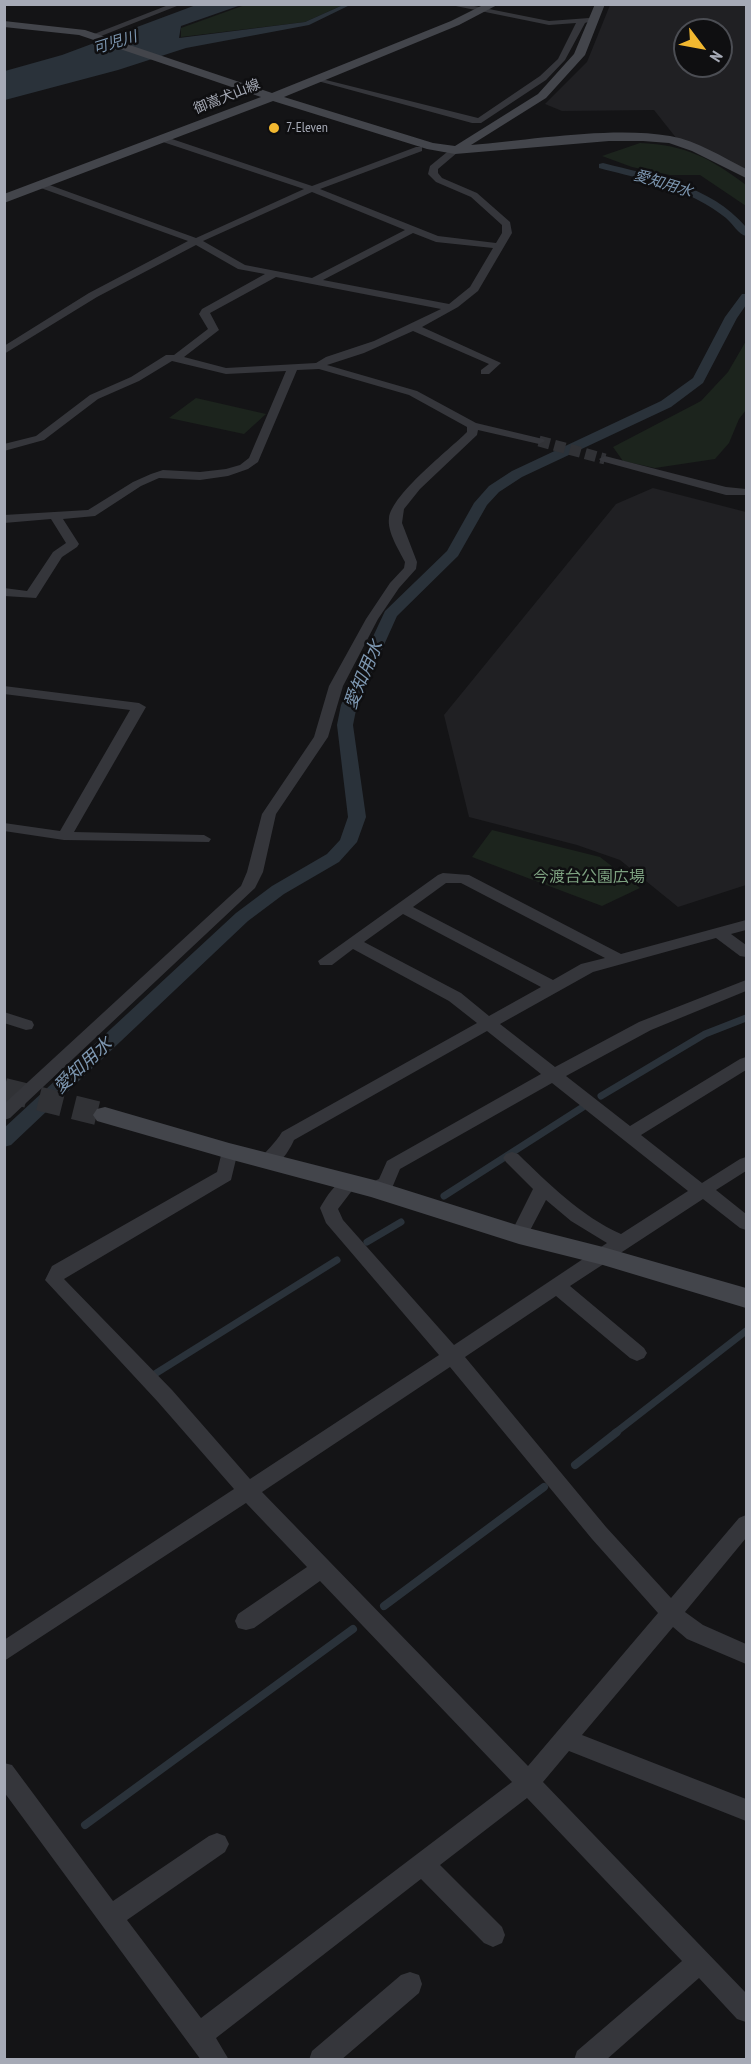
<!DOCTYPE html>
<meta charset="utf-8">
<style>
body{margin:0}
#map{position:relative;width:751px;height:2064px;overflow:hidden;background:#141416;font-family:"PT Sans Narrow",sans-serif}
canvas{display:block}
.frame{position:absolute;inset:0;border:6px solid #a6aab6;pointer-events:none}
.north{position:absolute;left:673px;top:18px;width:60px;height:60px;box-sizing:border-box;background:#0f0f11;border:2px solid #4b4d53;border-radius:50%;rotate:122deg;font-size:16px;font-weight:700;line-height:24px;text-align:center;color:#a6aab6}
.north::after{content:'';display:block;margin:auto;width:21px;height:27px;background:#f2b830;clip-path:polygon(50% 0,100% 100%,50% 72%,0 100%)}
</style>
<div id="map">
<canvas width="751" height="2064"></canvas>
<div class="frame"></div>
<div class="north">N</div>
</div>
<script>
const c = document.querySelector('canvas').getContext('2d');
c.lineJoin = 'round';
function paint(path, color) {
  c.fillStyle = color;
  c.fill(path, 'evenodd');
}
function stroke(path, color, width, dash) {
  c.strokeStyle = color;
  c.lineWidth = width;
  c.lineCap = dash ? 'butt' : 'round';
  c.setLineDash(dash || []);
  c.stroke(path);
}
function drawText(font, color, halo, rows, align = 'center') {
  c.font = font + ' "PT Sans Narrow","Noto Sans JP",sans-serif';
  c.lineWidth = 5;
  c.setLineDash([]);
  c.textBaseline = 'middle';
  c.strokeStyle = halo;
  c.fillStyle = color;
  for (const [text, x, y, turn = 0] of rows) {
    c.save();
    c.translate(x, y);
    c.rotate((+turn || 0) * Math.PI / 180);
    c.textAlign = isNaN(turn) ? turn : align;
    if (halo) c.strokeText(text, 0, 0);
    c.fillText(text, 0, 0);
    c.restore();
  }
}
paint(new Path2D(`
 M 610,5 L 746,5 L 746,174 L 677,139 L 654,110 L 562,111 L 545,104 L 587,62 ZM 685,30 L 721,30 L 721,66 L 685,66 Z
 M 653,488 L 746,512 L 746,885 L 678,907 L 620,860 L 577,845 L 469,817 L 444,715 L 616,504 Z`), '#202023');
paint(new Path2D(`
 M 245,5 L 343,5 L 305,22 L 181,37 L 181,28 Z
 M 640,143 C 686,145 710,158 746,185 L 746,206 L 700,175 L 670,175 L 632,167 L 602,156 Z
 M 746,341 L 746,410 L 739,419 L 729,443 L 715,459 L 655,468 L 623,461 L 613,447 L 701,401 L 728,372 Z
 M 196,398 L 266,414 L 244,434 L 169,418 Z
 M 492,830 L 600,857 L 640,888 L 602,906 L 472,857 Z`), '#1c241d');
paint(new Path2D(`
 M 196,5 L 241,5 L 181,26 L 179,38 L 305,22 L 343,5 L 350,5 L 309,25 L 186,48 L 118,70 L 5,100 L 5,71 L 62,55 Z`), '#2a323a');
stroke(new Path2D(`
 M 601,1096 L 705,1034 L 746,1018
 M 444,1196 L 583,1107
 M 367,1242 L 401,1222
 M 150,1377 L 337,1260
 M 615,1433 L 746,1331`), '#2a323a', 7);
stroke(new Path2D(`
 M 575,1465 L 617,1432
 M 384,1606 L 544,1487
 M 85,1825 L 353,1629`), '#2a323a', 8);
paint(new Path2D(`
 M 603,163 C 654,176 710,185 746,227 L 746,236 C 738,234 733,224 726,218 C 717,211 708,205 698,200 C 668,183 632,177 599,168 L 599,164 Z
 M 742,294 L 746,294 L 746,305 L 737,318 L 703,383 L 671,407 L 522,477 L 499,492 L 487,505 L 458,556 L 397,616 L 357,705 L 353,725 L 366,817 L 357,842 L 339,862 L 284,894 L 248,921 L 11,1145 L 4,1147 L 4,1128 L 236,913 L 272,886 L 327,854 L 340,840 L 348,817 L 337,725 L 341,705 L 385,611 L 447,551 L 474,503 L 489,486 L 512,471 L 661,401 L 693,378 L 725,317 Z`), '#2a323a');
stroke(new Path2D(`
 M 539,441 L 605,459`), '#313236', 11, [11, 5]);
stroke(new Path2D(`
 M 4,1090 L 105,1115`), '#313236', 24, [24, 12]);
paint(new Path2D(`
 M 171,4 L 182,4 L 96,38 L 89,36 Z
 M 446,4 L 464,4 L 549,21 L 589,18 L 593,20 L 585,23 L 565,60 L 546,80 L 481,123 L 472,123 L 314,80 L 318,78 L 478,118 L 540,76 L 558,59 L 576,23 L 549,25 Z
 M 160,137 L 166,137 L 312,186 L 416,147 L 422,147 L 422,151 L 320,189 L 438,236 L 496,243 L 502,233 L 502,225 L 471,197 L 436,182 L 428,174 L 430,166 L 452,148 L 458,148 L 458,152 L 438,169 L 438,173 L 442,178 L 477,193 L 510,222 L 512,233 L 478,291 L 458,307 L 422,327 L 501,363 L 489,374 L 481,374 L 481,370 L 489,364 L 413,331 L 364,353 L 327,365 L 417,391 L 476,423 L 543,439 L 545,441 L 539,444 L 478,430 L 477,435 L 420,489 L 404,509 L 402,523 L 417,562 L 416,569 L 399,588 L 378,619 L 343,686 L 328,737 L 276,814 L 263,872 L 255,888 L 10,1118 L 4,1120 L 4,1104 L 241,886 L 247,872 L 262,814 L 314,737 L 329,686 L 366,619 L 390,583 L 404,568 L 405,562 C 399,550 387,532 389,518 C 392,494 449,450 467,432 L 467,427 L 409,395 L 319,369 L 297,370 L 258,462 L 248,469 L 228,476 L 200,480 L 159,478 L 141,486 L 95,516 L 63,519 L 79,544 L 77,547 L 62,557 L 36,598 L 4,596 L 4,588 L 27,591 L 53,552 L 66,543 L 51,519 L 4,523 L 4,515 L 88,510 L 133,482 L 151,474 L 163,470 L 200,472 L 226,469 L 240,465 L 249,458 L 286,371 L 226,374 L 172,361 L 139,381 L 98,399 L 44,440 L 4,451 L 4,444 L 36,436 L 90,395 L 131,377 L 166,355 L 174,355 L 208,329 L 199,314 L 202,309 L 265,274 L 238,269 L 196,245 L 97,297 L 4,354 L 4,346 L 89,293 L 188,241 L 38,187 L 38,183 L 44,183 L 196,238 L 304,189 L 160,141 ZM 312,192 L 405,230 L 312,278 L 245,265 L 203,241 ZM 413,233 L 436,242 L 493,248 L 470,287 L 449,304 L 323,280 ZM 276,277 L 441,309 L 374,341 L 326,357 L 316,363 L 226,368 L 184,357 L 219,330 L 210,313 Z
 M 605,456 L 726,487 L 746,489 L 746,495 L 726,495 L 601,461 L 599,459 Z
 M 4,686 L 139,703 L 146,707 L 74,832 L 204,835 L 211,839 L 209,842 L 64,840 L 4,831 L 4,823 L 60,831 L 130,710 L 4,694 Z
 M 443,873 L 469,875 L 621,954 L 746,920 L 746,930 L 731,934 L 746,945 L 746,957 L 740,956 L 716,938 L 593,972 L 500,1024 L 555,1067 L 639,1022 L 746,980 L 746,991 L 651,1030 L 566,1076 L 630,1126 L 740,1059 L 746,1057 L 746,1070 L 641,1135 L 702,1183 L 740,1159 L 746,1157 L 746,1171 L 716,1190 L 746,1214 L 746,1230 L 740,1228 L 703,1199 L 570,1286 L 644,1348 L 647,1353 L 644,1358 L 637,1361 L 630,1358 L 556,1296 L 465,1357 L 606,1527 L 671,1598 L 739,1518 L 746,1515 L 746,1538 L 685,1612 L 703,1625 L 746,1644 L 746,1664 L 687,1639 L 673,1627 L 582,1735 L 746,1799 L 746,1821 L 569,1751 L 543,1782 L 746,1993 L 746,2022 L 737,2019 L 699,1978 L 606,2060 L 574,2060 L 577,2051 L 682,1961 L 527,1798 L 440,1865 L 502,1927 L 505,1935 L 502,1943 L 493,1947 L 484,1943 L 421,1879 L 216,2038 L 229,2060 L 201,2060 L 4,1792 L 4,1763 L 12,1765 L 113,1901 L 209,1836 L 217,1833 L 225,1836 L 229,1844 L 225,1852 L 127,1920 L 201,2018 L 512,1782 L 320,1581 L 254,1628 L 246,1630 L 238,1628 L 235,1621 L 238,1614 L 307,1567 L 246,1503 L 4,1661 L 4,1640 L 234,1489 L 158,1402 L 45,1280 L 52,1266 L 217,1172 L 223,1147 L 229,1145 L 235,1147 L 238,1151 L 231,1180 L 64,1279 L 172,1390 L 250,1479 L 439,1355 L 326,1223 L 320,1208 C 327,1196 339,1175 354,1179 L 357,1184 L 338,1209 L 343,1220 L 454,1345 L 607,1243 L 571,1221 L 546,1200 L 525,1240 L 519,1242 L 513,1240 L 510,1235 L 533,1189 L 506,1162 L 503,1158 L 506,1154 L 512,1152 L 518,1154 C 549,1184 581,1216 621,1234 L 688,1191 L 552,1083 L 400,1169 L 392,1188 L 374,1195 L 368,1194 L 365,1189 L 368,1184 L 379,1179 L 387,1161 L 541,1074 L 487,1031 L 294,1140 C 288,1153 278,1170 262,1165 L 259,1161 C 266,1150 275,1144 282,1132 L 477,1023 L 449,1001 L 353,949 L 332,965 L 320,965 L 318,961 L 438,875 ZM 446,883 L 461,883 L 605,958 L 581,964 L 553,980 L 413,907 ZM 403,914 L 541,987 L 489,1016 L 461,993 L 364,942 ZM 450,1367 L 592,1539 L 658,1613 L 528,1766 L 262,1492 Z
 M 4,1012 L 32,1021 L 34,1025 L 32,1029 L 26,1030 L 4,1023 Z
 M 410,1972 L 419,1975 L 422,1984 L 419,1993 L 341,2060 L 309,2060 L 312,2051 L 401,1975 Z`), '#35363b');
paint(new Path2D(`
 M 485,4 L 499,4 L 459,25 L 284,97 L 433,143 L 455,146 L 538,94 L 574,54 L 595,4 L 605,4 L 585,55 L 546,98 L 471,145 C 531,140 612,126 670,136 C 698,141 722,157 746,169 L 746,178 L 692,151 L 669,143 L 643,141 L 609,141 L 455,154 L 427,149 L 273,101 L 4,203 L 4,194 L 261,97 L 79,35 L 4,27 L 4,21 L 85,30 L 272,93 L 451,21 Z
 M 105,1107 L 229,1143 L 374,1180 L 520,1226 L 603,1247 L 746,1288 L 746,1308 L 603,1265 L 519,1244 L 371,1197 L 229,1159 L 97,1121 L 93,1115 L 97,1109 Z`), '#43454b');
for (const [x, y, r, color] of [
 [274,128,6,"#f2b830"]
]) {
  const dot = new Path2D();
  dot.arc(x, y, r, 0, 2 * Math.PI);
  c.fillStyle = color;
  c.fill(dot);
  stroke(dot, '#0f0f11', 2);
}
drawText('14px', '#a6aab6', '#0f0f11', [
 ["御嵩犬山線",227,97,-22]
]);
drawText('14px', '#a6aab6', '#0f0f11', [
 ["7-Eleven",286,128]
], 'left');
drawText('italic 15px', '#7d97b1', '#0f0f11', [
 ["可児川",115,43,-17],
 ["愛知用水",663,184,17]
]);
drawText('16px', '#7da180', '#0f0f11', [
 ["今渡台公園広場",589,877]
]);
drawText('italic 18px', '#7d97b1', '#0f0f11', [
 ["愛知用水",364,675,-67],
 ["愛知用水",83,1066,-43]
]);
</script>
